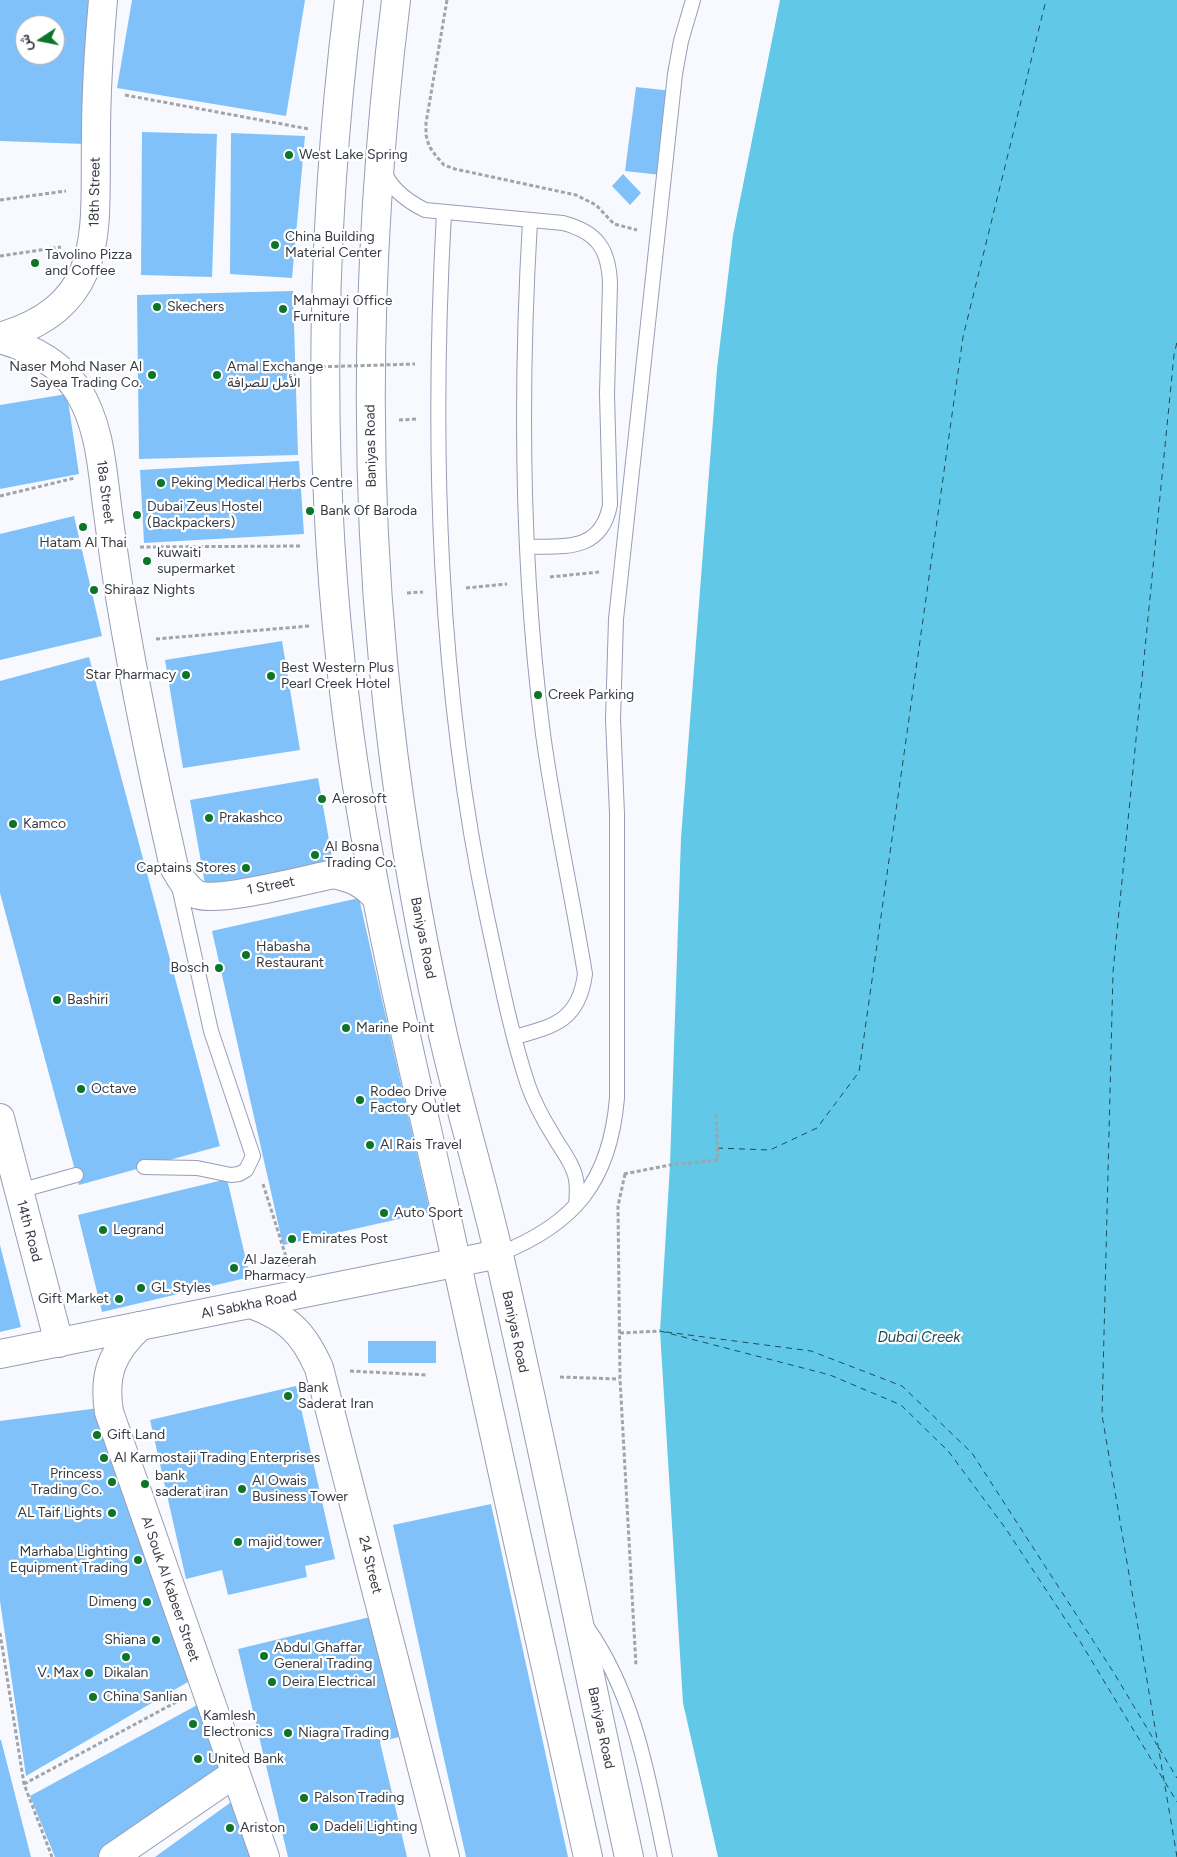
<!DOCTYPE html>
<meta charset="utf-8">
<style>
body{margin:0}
#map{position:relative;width:1177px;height:1857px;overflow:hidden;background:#f7f9fe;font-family:Figtree,Vazirmatn,sans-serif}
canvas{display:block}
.north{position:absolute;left:15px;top:15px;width:50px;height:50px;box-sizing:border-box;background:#fff;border:1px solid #afb1b4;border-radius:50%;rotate:259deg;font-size:14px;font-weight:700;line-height:20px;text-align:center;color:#373b44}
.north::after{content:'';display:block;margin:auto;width:18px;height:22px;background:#0c7528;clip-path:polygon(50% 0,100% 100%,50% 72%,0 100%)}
</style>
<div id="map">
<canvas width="1177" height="1857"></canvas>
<div class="north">ش</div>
</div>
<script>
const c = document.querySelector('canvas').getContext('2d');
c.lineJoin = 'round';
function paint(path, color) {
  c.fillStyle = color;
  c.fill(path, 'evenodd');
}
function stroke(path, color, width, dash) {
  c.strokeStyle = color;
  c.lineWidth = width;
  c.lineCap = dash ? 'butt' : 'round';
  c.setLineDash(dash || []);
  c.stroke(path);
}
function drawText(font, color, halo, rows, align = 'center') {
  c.font = font + ' Figtree,Vazirmatn,sans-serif';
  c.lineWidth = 4.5;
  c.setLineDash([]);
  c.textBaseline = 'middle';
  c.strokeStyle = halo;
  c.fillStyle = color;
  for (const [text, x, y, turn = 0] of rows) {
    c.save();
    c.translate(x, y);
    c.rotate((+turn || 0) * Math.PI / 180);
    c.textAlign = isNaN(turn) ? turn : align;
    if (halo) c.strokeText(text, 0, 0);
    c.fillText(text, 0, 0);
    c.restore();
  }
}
paint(new Path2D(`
 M 780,0 L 1177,0 L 1177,1857 L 718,1857 L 683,1703 L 660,1331 L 670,1165 L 681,838 L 717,369 L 733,235 Z`), '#61c8e8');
stroke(new Path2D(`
 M 717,1148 L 770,1150 L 817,1128 L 859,1072 L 963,337 L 1046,0
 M 660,1331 L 830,1375 L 901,1405 L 949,1452 L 1006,1529 L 1081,1643 L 1177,1802
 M 666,1332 L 811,1351 L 902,1386 L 972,1453 L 1114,1673 L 1157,1745
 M 1159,1748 L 1177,1778
 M 1177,1857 L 1102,1415 L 1113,972 L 1174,355 L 1177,342`), '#1f4c5a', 1, [6, 5]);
paint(new Path2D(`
 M 0,0 L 95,0 L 85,144 L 0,141 ZM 25,25 L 55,25 L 55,55 L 25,55 Z
 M 132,0 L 305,0 L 286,116 L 117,88 Z
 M 636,87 L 672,91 L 661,175 L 625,171 Z
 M 142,132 L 217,134 L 212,277 L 141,275 Z
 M 231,133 L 305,136 L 292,278 L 230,274 Z
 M 623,174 L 641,193 L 630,205 L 612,186 Z
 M 293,291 L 298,455 L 139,459 L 137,295 Z
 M 67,394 L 79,474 L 0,489 L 0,405 Z
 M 299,461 L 304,534 L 144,543 L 140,470 Z
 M 74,516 L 102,636 L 0,660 L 0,534 Z
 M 282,641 L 300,750 L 183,768 L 165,660 Z
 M 89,657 L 220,1146 L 79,1185 L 0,893 L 0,681 Z
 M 318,778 L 334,868 L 206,890 L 190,800 Z
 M 359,898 L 430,1212 L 283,1245 L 212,931 Z
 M 227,1179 L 250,1277 L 102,1312 L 78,1215 Z
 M 0,1245 L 21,1327 L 0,1332 Z
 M 368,1341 L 436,1341 L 436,1363 L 368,1363 Z
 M 296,1386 L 335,1559 L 305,1566 L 307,1577 L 228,1595 L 222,1570 L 186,1579 L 150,1420 Z
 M 106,1407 L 193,1679 L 26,1776 L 0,1601 L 0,1421 Z
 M 491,1504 L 536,1710 L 568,1857 L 466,1857 L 438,1732 L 393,1525 Z
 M 370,1617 L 399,1737 L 380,1742 L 407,1857 L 288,1857 L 238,1649 Z
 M 199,1704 L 222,1772 L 98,1857 L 55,1857 L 30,1796 Z
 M 0,1740 L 1,1740 L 31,1857 L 0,1857 Z
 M 234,1800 L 252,1857 L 155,1857 Z`), '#80c1fa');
const service = new Path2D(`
 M 383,169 C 390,189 407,201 425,210 L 563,223 C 597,232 609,249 610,284 L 607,394 L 610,505 C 601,552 565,546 527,547
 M 444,213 C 431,447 438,686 487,917 C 499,972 510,1031 528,1085 C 534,1102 543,1119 553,1135 C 560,1148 571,1160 575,1175 C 578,1185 577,1195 576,1205
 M 515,1037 C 555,1026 579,1020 585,974 C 572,894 554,815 543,734 C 521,564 520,392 530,221
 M 144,1167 L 197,1168 L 231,1175 L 239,1174 L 246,1170 L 253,1156 L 211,1031 L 178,882
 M 19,1191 L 76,1175
 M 499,1254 C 575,1224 610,1181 617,1098 L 617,814 L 613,719 L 616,619 L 675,74 L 681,41 L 693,0
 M 586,1626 C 635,1695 648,1776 665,1857`);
const minor = new Path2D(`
 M 0,337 C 109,304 94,230 96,137 C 96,91 99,45 103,0
 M 0,339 C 31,348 59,362 77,389 C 101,426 102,471 108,513 C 112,543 116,573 121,603 C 136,692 154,779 174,867 C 180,877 185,888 196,894 C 215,904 308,879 334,874 C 352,878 363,883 375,896
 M 251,1304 C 288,1318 303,1332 319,1368 L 445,1857
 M 140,1326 C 112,1352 103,1374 109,1412 L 265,1857
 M 113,1857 L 234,1774`);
const tertiary = new Path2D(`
 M 0,1118 L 59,1343
 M 0,1354 L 499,1254`);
const secondary = new Path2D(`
 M 349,0 C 320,235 316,474 346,708 C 367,878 408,1043 445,1210 C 492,1426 540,1641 588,1857
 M 396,0 C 369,220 362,441 383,661 C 395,787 415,912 443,1035 C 460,1109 482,1182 499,1255 C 545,1455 585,1657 629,1857`);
stroke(service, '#979eb5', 16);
stroke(minor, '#979eb5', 30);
stroke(tertiary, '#979eb5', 30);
stroke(secondary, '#979eb5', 30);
stroke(new Path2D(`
 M 447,0 L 426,123 L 426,135 L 429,146 L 436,156 L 444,165 L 455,169 L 576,195 L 596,205 L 614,224 L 637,230
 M 125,95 L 309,129
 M 0,200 L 66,191
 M 0,256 L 61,247
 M 399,420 L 417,419
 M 0,496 L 75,478
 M 140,547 L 302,546
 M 550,577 L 599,572
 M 466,588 L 507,584
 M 407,593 L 423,592
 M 156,639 L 309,626
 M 624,1174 L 670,1165 L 718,1160 L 716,1112
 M 625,1174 L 618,1206 L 620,1379 L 636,1666
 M 263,1184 L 289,1266
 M 620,1333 L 660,1331
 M 350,1371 L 427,1375
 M 560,1377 L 619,1379
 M 0,1633 L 24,1784 L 52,1857
 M 24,1784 L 180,1700`), '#a1a4aa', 3, [4, 2.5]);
stroke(service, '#fff', 14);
stroke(minor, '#fff', 28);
stroke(tertiary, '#fff', 28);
stroke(secondary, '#fff', 28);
stroke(new Path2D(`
 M 315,367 L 415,364`), '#a1a4aa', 3, [4, 2.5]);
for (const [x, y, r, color] of [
 [289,155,5,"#0c7528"],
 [275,245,5,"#0c7528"],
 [35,263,5,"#0c7528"],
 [157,307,5,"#0c7528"],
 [283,309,5,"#0c7528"],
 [152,375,5,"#0c7528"],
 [217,375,5,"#0c7528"],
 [161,483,5,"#0c7528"],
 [310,511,5,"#0c7528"],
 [137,515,5,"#0c7528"],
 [83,527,5,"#0c7528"],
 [147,561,5,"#0c7528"],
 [94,590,5,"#0c7528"],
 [186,675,5,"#0c7528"],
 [271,676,5,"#0c7528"],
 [538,695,5,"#0c7528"],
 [322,799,5,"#0c7528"],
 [209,818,5,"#0c7528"],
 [13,824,5,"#0c7528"],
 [315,855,5,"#0c7528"],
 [246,868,5,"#0c7528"],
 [246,955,5,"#0c7528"],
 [219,968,5,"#0c7528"],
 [57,1000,5,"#0c7528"],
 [346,1028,5,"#0c7528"],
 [81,1089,5,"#0c7528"],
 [360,1100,5,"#0c7528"],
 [370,1145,5,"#0c7528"],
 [384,1213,5,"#0c7528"],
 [103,1230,5,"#0c7528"],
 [292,1239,5,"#0c7528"],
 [234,1268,5,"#0c7528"],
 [141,1288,5,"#0c7528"],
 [119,1299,5,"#0c7528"],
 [288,1396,5,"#0c7528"],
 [97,1435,5,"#0c7528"],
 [104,1458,5,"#0c7528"],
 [112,1482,5,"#0c7528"],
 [145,1484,5,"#0c7528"],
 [242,1489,5,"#0c7528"],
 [112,1513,5,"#0c7528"],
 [238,1542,5,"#0c7528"],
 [138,1560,5,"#0c7528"],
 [147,1602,5,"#0c7528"],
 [156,1640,5,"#0c7528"],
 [264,1656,5,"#0c7528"],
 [126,1657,5,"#0c7528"],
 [89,1673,5,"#0c7528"],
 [272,1682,5,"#0c7528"],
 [93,1697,5,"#0c7528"],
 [193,1724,5,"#0c7528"],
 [288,1733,5,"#0c7528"],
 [198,1759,5,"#0c7528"],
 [304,1798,5,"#0c7528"],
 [314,1827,5,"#0c7528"],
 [230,1828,5,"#0c7528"]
]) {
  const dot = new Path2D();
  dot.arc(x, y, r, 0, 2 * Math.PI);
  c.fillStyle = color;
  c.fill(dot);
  stroke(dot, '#fff', 2);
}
drawText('14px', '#373b44', '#fff', [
 ["West Lake Spring",299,155],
 ["China Building",285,237],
 ["Material Center",285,253],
 ["Tavolino Pizza",45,255],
 ["and Coffee",45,271],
 ["Mahmayi Office",293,301],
 ["Furniture",293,317],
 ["Skechers",167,307],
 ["Naser Mohd Naser Al",142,367,"right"],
 ["Sayea Trading Co.",142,383,"right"],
 ["Amal Exchange",227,367],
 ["الأمل للصرافة",227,383],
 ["Peking Medical Herbs Centre",171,483],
 ["Dubai Zeus Hostel",147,507],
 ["(Backpackers)",147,523],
 ["Bank Of Baroda",320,511],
 ["Hatam Al Thai",83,543,"center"],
 ["kuwaiti",157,553],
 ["supermarket",157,569],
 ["Shiraaz Nights",104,590],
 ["Best Western Plus",281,668],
 ["Pearl Creek Hotel",281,684],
 ["Star Pharmacy",176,675,"right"],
 ["Creek Parking",548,695],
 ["Aerosoft",332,799],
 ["Prakashco",219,818],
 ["Kamco",23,824],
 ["Al Bosna",325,847],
 ["Trading Co.",325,863],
 ["Captains Stores",236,868,"right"],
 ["Habasha",256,947],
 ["Restaurant",256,963],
 ["Bosch",209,968,"right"],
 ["Bashiri",67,1000],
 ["Marine Point",356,1028],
 ["Octave",91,1089],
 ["Rodeo Drive",370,1092],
 ["Factory Outlet",370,1108],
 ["Al Rais Travel",380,1145],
 ["Auto Sport",394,1213],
 ["Legrand",113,1230],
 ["Emirates Post",302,1239],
 ["Al Jazeerah",244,1260],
 ["Pharmacy",244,1276],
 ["GL Styles",151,1288],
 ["Gift Market",109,1299,"right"],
 ["Bank",298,1388],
 ["Saderat Iran",298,1404],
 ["Gift Land",107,1435],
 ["Al Karmostaji Trading Enterprises",114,1458],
 ["Princess",102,1474,"right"],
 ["Trading Co.",102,1490,"right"],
 ["bank",155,1476],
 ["saderat iran",155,1492],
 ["Al Owais",252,1481],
 ["Business Tower",252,1497],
 ["AL Taif Lights",102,1513,"right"],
 ["majid tower",248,1542],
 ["Marhaba Lighting",128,1552,"right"],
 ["Equipment Trading",128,1568,"right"],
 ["Dimeng",137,1602,"right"],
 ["Shiana",146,1640,"right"],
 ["Abdul Ghaffar",274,1648],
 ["General Trading",274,1664],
 ["V. Max",79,1673,"right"],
 ["Dikalan",126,1673,"center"],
 ["Deira Electrical",282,1682],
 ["China Sanlian",103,1697],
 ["Kamlesh",203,1716],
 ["Electronics",203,1732],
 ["Niagra Trading",298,1733],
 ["United Bank",208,1759],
 ["Palson Trading",314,1798],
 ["Dadeli Lighting",324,1827],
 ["Ariston",240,1828]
], 'left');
drawText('14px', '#373b44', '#fff', [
 ["18th Street",95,192,-89],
 ["Baniyas Road",371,446,-91],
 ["18a Street",105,492,83],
 ["1 Street",271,886,-11],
 ["Baniyas Road",423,938,79],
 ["14th Road",29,1231,75],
 ["Al Sabkha Road",249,1305,-11],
 ["Baniyas Road",515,1332,78],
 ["24 Street",370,1565,76],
 ["Al Souk Al Kabeer Street",170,1589,71],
 ["Baniyas Road",601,1728,78]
]);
drawText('italic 15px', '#1f4c5a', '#fff', [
 ["Dubai Creek",919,1338]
]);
</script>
